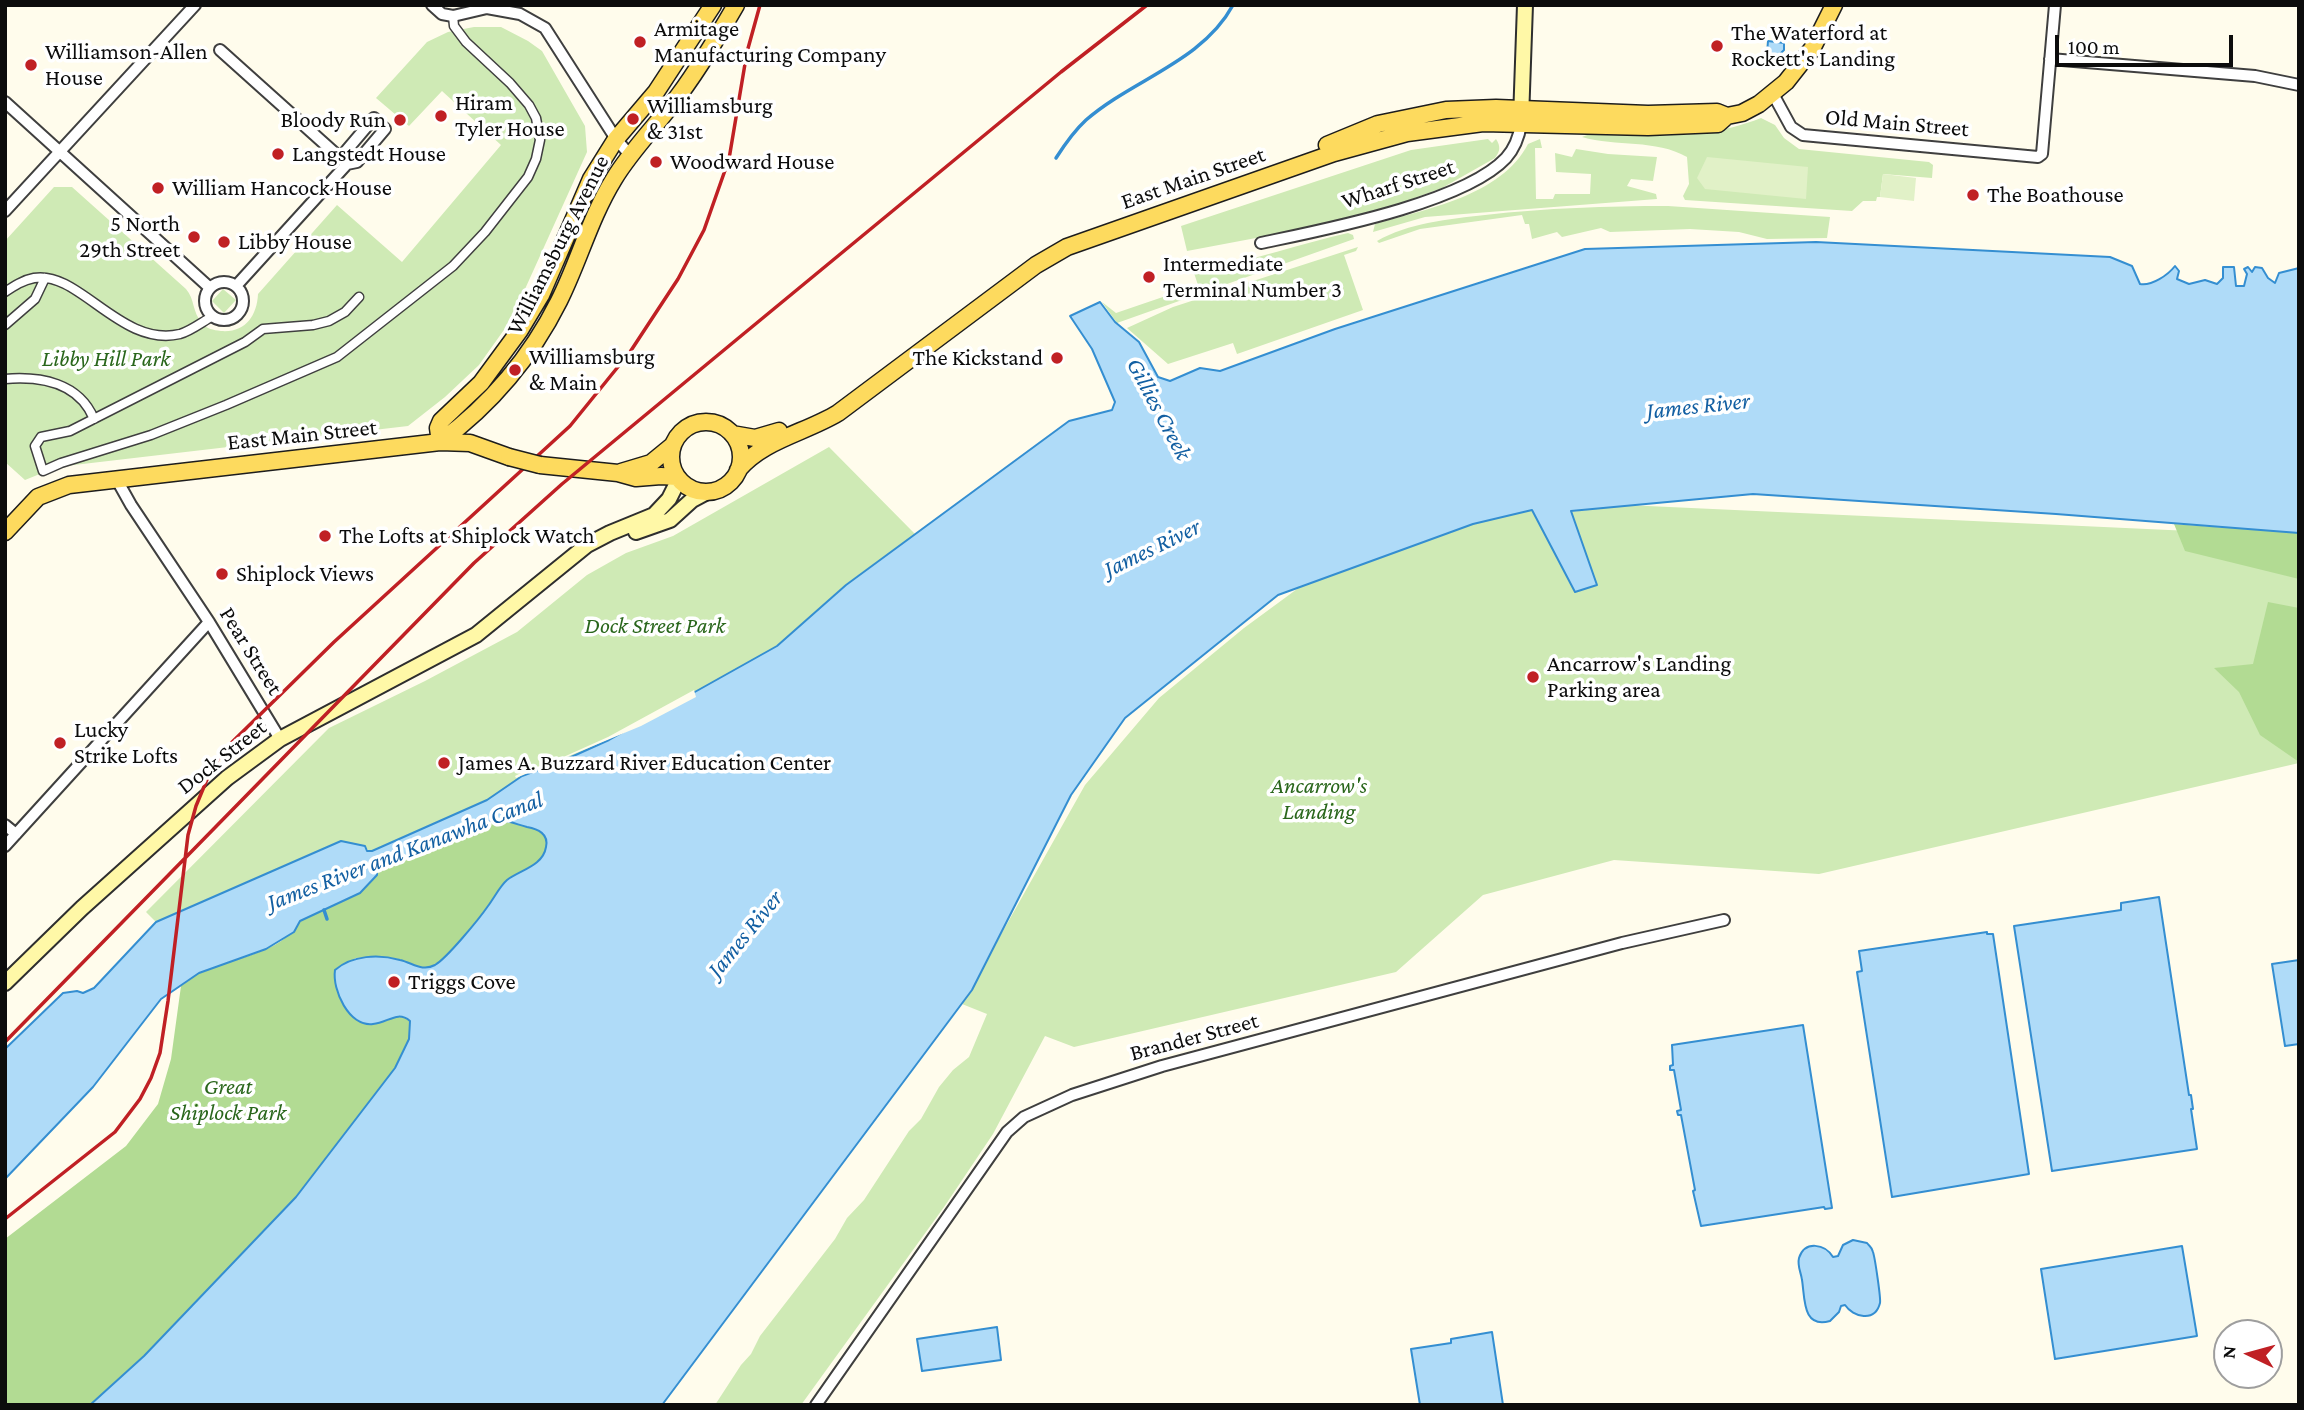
<!DOCTYPE html>
<style>
body{margin:0}
#map{position:relative;width:2304px;height:1410px;overflow:hidden;background:#fffcec;font-family:"Crimson Pro",serif}
canvas{display:block}
.frame{position:absolute;inset:0;border:7px solid #0c0c0c;pointer-events:none}
.north{position:absolute;left:2213px;top:1319px;width:70px;height:70px;box-sizing:border-box;background:#fff;border:2px solid #9e9e9e;border-radius:50%;rotate:275deg;font-size:19px;font-weight:700;line-height:28px;text-align:center;color:#0c0c0c}
.north::after{content:'';display:block;margin:auto;width:24px;height:32px;background:#c02024;clip-path:polygon(50% 0,100% 100%,50% 72%,0 100%)}
.scale{position:absolute;left:2055px;top:35px;width:178px;height:32px;box-sizing:border-box;border:4px solid #0c0c0c;border-top:0;padding-left:9px;font-size:21px;line-height:24px;white-space:nowrap;color:#0c0c0c;-webkit-text-stroke:5px #fff;paint-order:stroke}
</style>
<div id="map">
<canvas width="2304" height="1410"></canvas>
<div class="frame"></div>
<div class="north">N</div>
<div class="scale">100 m</div>
</div>
<script>
const c = document.querySelector('canvas').getContext('2d');
c.lineJoin = 'round';
function paint(path, color) {
  c.fillStyle = color;
  c.fill(path, 'evenodd');
}
function stroke(path, color, width, dash) {
  c.strokeStyle = color;
  c.lineWidth = width;
  c.lineCap = dash ? 'butt' : 'round';
  c.setLineDash(dash || []);
  c.stroke(path);
}
function drawText(font, color, halo, rows, align = 'center') {
  c.font = font + ' "Crimson Pro",serif';
  c.lineWidth = 7;
  c.setLineDash([]);
  c.textBaseline = 'middle';
  c.strokeStyle = halo;
  c.fillStyle = color;
  for (const [text, x, y, turn = 0] of rows) {
    c.save();
    c.translate(x, y);
    c.rotate((+turn || 0) * Math.PI / 180);
    c.textAlign = isNaN(turn) ? turn : align;
    if (halo) c.strokeText(text, 0, 0);
    c.fillText(text, 0, 0);
    c.restore();
  }
}
paint(new Path2D(`
 M 474,27 L 501,27 L 528,41 L 542,51 L 585,126 L 587,152 L 511,320 L 479,365 L 445,397 L 408,426 L 57,467 L 25,480 L 5,462 L 5,241 L 54,187 L 72,187 L 186,289 C 195,299 192,312 202,323 C 207,329 213,330 221,331 C 245,333 257,316 258,294 L 337,205 L 402,262 L 501,145 L 442,91 L 409,126 L 376,98 L 427,42 L 448,32 Z
 M 1761,118 L 1775,125 L 1784,138 L 1799,149 L 1929,162 L 1933,165 L 1932,178 L 1883,174 L 1880,197 L 1877,197 L 1876,201 L 1863,201 L 1852,211 L 1685,200 L 1683,196 L 1689,184 L 1687,157 C 1656,139 1616,147 1582,137 L 1587,135 C 1649,135 1703,141 1761,118 Z
 M 1488,139 L 1492,143 L 1496,139 C 1501,147 1500,151 1495,158 L 1442,188 L 1401,203 L 1309,228 L 1187,251 L 1181,226 L 1411,150 Z
 M 1540,139 L 1542,148 L 1535,148 L 1536,199 L 1553,199 L 1555,194 L 1590,194 L 1591,174 L 1556,172 L 1555,153 L 1572,157 L 1576,149 L 1608,154 L 1657,157 L 1653,181 L 1631,179 L 1627,186 L 1656,194 L 1657,199 L 1425,217 L 1373,232 L 1375,224 C 1426,209 1501,196 1528,144 Z
 M 1668,206 L 1830,217 L 1827,238 L 1767,239 L 1739,232 L 1690,229 L 1610,232 L 1601,228 L 1562,237 L 1557,232 L 1532,239 L 1529,224 L 1525,224 L 1522,215 L 1420,229 L 1379,243 L 1377,241 C 1408,223 1449,219 1485,215 C 1546,208 1607,206 1668,206 Z
 M 1348,233 L 1353,235 L 1354,239 L 1117,323 L 1102,302 L 1116,313 L 1198,285 L 1193,270 L 1199,268 L 1207,271 C 1254,259 1300,244 1348,233 Z
 M 1358,247 L 1356,251 L 1344,255 L 1363,310 L 1237,354 L 1233,343 L 1168,364 L 1127,328 L 1173,307 Z
 M 223,289 L 236,300 L 224,313 L 212,301 Z
 M 829,447 L 915,534 L 845,585 L 777,646 L 609,740 L 560,762 L 522,776 L 487,800 L 372,851 L 341,841 L 156,922 L 146,912 L 329,728 L 425,681 L 517,632 L 587,575 L 626,553 L 673,536 Z
 M 1626,505 L 2299,536 L 2299,763 L 1819,874 L 1614,860 L 1483,895 L 1396,972 L 1074,1047 L 1045,1036 L 993,1134 L 944,1207 L 801,1405 L 715,1405 L 741,1365 L 751,1354 L 760,1336 L 835,1239 L 847,1218 L 864,1200 L 909,1131 L 921,1119 L 939,1087 L 953,1070 L 969,1057 L 987,1014 L 962,1004 L 1085,785 L 1159,698 L 1244,628 L 1327,567 L 1473,524 L 1532,510 L 1575,592 L 1596,584 L 1571,512 Z`), '#cfeab5');
paint(new Path2D(`
 M 2174,524 L 2299,533 L 2299,579 L 2185,551 Z
 M 2268,602 L 2299,608 L 2299,762 L 2260,735 L 2239,692 L 2214,668 L 2253,664 Z
 M 499,819 C 513,824 542,824 546,840 C 552,865 515,871 504,884 C 490,902 449,963 429,968 C 418,971 408,961 398,959 C 385,956 368,957 355,958 L 337,989 L 345,1008 L 357,1020 L 374,1024 L 397,1015 L 404,1016 L 410,1021 L 409,1039 L 395,1068 L 296,1197 L 144,1356 L 90,1405 L 5,1405 L 5,1239 L 126,1146 L 158,1104 L 171,1059 L 181,986 C 187,982 193,976 199,973 C 232,957 281,955 300,921 L 381,867 Z`), '#b2db93');
paint(new Path2D(`
 M 1707,157 L 1808,167 L 1806,199 L 1705,189 L 1697,178 Z
 M 1883,174 L 1916,178 L 1914,201 L 1880,197 Z`), '#e1f1c7');
const water = new Path2D(`
 M 1768,41 L 1784,43 L 1784,50 L 1769,65 L 1766,65 Z
 M 1816,242 L 2110,257 L 2132,266 L 2140,284 C 2152,286 2168,275 2175,266 L 2179,271 L 2177,279 L 2189,284 L 2205,280 L 2217,284 L 2223,278 L 2223,267 L 2234,267 L 2236,286 L 2244,286 L 2247,274 L 2244,269 L 2248,267 L 2252,272 L 2255,267 L 2262,268 L 2268,278 L 2275,283 L 2279,273 L 2299,268 L 2299,533 L 2056,514 L 1753,494 L 1571,511 L 1597,585 L 1575,592 L 1532,510 L 1473,524 L 1278,595 L 1125,718 L 1071,795 L 972,990 L 662,1405 L 90,1405 L 144,1356 L 296,1197 L 395,1068 L 409,1039 L 410,1021 C 397,1010 388,1023 373,1024 C 349,1027 332,990 335,970 C 352,955 379,954 400,960 C 413,963 422,972 435,965 C 447,958 479,919 488,906 C 494,898 500,886 507,880 C 520,870 543,866 546,847 C 549,834 538,829 527,827 C 515,824 503,818 491,821 L 381,867 L 377,871 L 377,875 L 360,893 L 300,921 L 294,932 L 266,949 L 199,973 L 161,999 L 93,1087 L 5,1179 L 5,1049 L 63,993 L 77,991 L 83,993 L 94,988 L 156,922 L 341,841 L 365,846 L 367,851 L 372,851 L 487,800 L 522,776 L 560,762 L 609,740 L 777,646 L 846,585 L 1069,421 L 1112,410 L 1115,402 L 1092,349 L 1070,316 L 1100,302 L 1115,322 L 1139,342 L 1158,377 L 1170,381 L 1200,368 L 1220,371 L 1335,329 L 1585,249 Z
 M 2159,897 L 2189,1095 L 2191,1095 L 2193,1109 L 2191,1109 L 2197,1149 L 2052,1171 L 2014,926 L 2121,910 L 2121,903 Z
 M 1987,932 L 1987,934 L 1993,934 L 2029,1174 L 1892,1197 L 1857,972 L 1862,971 L 1859,951 Z
 M 2299,960 L 2299,1044 L 2285,1046 L 2272,964 Z
 M 1803,1025 L 1832,1208 L 1825,1209 L 1824,1207 L 1701,1226 L 1693,1191 L 1695,1190 L 1681,1115 L 1678,1115 L 1677,1111 L 1681,1110 L 1674,1070 L 1670,1070 L 1670,1066 L 1673,1065 L 1672,1045 Z
 M 1853,1240 L 1867,1243 C 1870,1247 1872,1247 1873,1252 C 1875,1258 1881,1299 1880,1303 C 1875,1323 1853,1317 1845,1305 L 1841,1306 L 1839,1312 L 1830,1321 C 1802,1329 1805,1298 1802,1280 C 1801,1272 1797,1266 1799,1258 C 1805,1240 1825,1244 1833,1257 L 1838,1256 L 1843,1245 Z
 M 2182,1246 L 2197,1336 L 2055,1359 L 2041,1269 Z
 M 997,1327 L 1001,1360 L 922,1371 L 917,1339 Z
 M 1492,1332 L 1503,1405 L 1420,1405 L 1411,1349 L 1451,1343 L 1451,1339 Z`);
paint(water, '#afdbf8');
stroke(water, '#348ed1', 2);
paint(new Path2D(`
 M 694,690 L 696,697 L 641,726 L 516,778 L 515,776 L 521,773 L 559,759 L 608,737 Z`), '#fffcec');
stroke(new Path2D(`
 M 1056,158 C 1065,144 1074,131 1086,120 C 1133,79 1202,62 1233,5
 M 324,910 L 327,919`), '#348ed1', 3.5);
const pedestrian = new Path2D(`
 M 5,292 C 14,286 23,280 34,278 C 79,270 121,348 180,334 C 191,331 202,322 213,316
 M 359,297 L 345,312 L 329,321 L 313,325 L 263,329 L 245,342 L 70,431 L 41,437 L 35,446 L 43,471 L 61,463 L 151,435 L 226,405 L 337,357 L 453,266 L 485,232 L 528,177 L 536,159 L 540,140 L 536,118 L 529,105 L 510,83 L 466,42 L 454,26 L 453,16
 M 5,325 L 35,299 L 45,278
 M 5,379 C 41,376 79,383 94,419`);
const minor = new Path2D(`
 M 432,5 L 442,14 L 453,16 L 487,8 L 520,14 L 545,28 L 616,139 L 630,155
 M 220,50 L 347,164
 M 2050,59 L 2255,76 L 2299,85
 M 1773,94 L 1791,127 L 1803,135 L 2038,157 L 2042,154 L 2055,5
 M 5,102 L 210,288
 M 5,211 L 195,5
 M 1261,243 C 1322,230 1464,203 1506,158 C 1515,148 1519,137 1521,124
 M205 301a19 19 0 1 1 38 0a19 19 0 1 1-38 0Z
 M 236,286 L 347,164 L 357,162 L 385,129 L 374,118 L 346,151 L 347,164
 M 117,480 L 131,505 L 209,622 L 280,739
 M 5,825 L 16,834
 M 5,846 L 209,622
 M 816,1405 L 1007,1132 L 1024,1117 L 1072,1095 L 1162,1066 L 1622,943 L 1724,920`);
const secondary = new Path2D(`
 M 1521,119 L 1525,5
 M 636,532 L 670,520 L 692,500 L 707,492
 M 5,983 L 82,908 L 227,778 L 280,739 L 476,635 L 587,545 L 610,533 L 654,515 L 669,499 L 679,479`);
const primary = new Path2D(`
 M 1327,145 L 1378,124 L 1446,110 L 1496,108 L 1648,114 L 1717,112 L 1727,116
 M671 457a35 35 0 1 1 70 0a35 35 0 1 1-70 0Z
 M 732,434 L 755,438 L 779,431
 M 440,442 C 490,405 531,357 559,301 C 579,261 590,218 614,179 C 632,149 658,124 679,95 C 700,67 718,36 736,5
 M 440,442 L 438,428 L 441,421 L 481,383 L 520,330 L 541,295 L 591,179 L 616,139 L 656,92 L 713,5
 M 540,465 L 618,473 L 636,478 L 661,476 L 677,477
 M 738,470 C 763,440 805,433 838,413 L 1036,265 L 1067,247 L 1334,153 L 1407,133 L 1483,123 L 1648,127 L 1718,124 L 1727,116 L 1742,113 L 1759,104 L 1786,82 L 1812,49 L 1834,5
 M 621,472 L 651,463 L 673,445
 M 5,532 L 38,497 L 69,485 L 440,442 L 470,443 L 509,457`);
stroke(pedestrian, '#3f3f3f', 11);
stroke(minor, '#3f3f3f', 14);
stroke(secondary, '#2e2e2e', 18);
stroke(primary, '#1d1d1d', 19);
stroke(pedestrian, '#fff', 8);
stroke(minor, '#fff', 10);
stroke(secondary, '#fff8a7', 14);
stroke(primary, '#fdda5e', 16);
stroke(new Path2D(`
 M 5,1042 L 474,563 L 562,484 L 747,331 L 1061,72 L 1147,5
 M 5,1219 L 115,1132 L 140,1099 L 151,1078 L 160,1053 L 168,1001 L 188,835 L 196,806 L 208,777 L 223,751 L 334,642 L 570,426 L 630,352 L 678,279 L 704,230 L 729,159 L 747,52 L 760,5`), '#c02024', 3.5);
const primaryBridge = new Path2D(`
 M 509,457 L 540,465`);
stroke(primaryBridge, '#1d1d1d', 19, []);
stroke(primaryBridge, '#fdda5e', 16);
for (const [x, y, r, color] of [
 [640,42,7,"#c02024"],
 [1717,46,7,"#c02024"],
 [31,65,7,"#c02024"],
 [441,116,7,"#c02024"],
 [633,119,7,"#c02024"],
 [400,120,7,"#c02024"],
 [278,154,7,"#c02024"],
 [656,162,7,"#c02024"],
 [158,188,7,"#c02024"],
 [1973,195,7,"#c02024"],
 [194,237,7,"#c02024"],
 [224,242,7,"#c02024"],
 [1149,277,7,"#c02024"],
 [1057,358,7,"#c02024"],
 [515,370,7,"#c02024"],
 [325,536,7,"#c02024"],
 [222,574,7,"#c02024"],
 [1533,677,7,"#c02024"],
 [60,743,7,"#c02024"],
 [444,763,7,"#c02024"],
 [394,982,7,"#c02024"]
]) {
  const dot = new Path2D();
  dot.arc(x, y, r, 0, 2 * Math.PI);
  c.fillStyle = color;
  c.fill(dot);
  stroke(dot, '#fff', 2.5);
}
drawText('23px', '#0c0c0c', '#fff', [
 ["Armitage",654,29],
 ["Manufacturing Company",654,55],
 ["The Waterford at",1731,33],
 ["Rockett's Landing",1731,59],
 ["Williamson-Allen",45,52],
 ["House",45,78],
 ["Hiram",455,103],
 ["Tyler House",455,129],
 ["Williamsburg",647,106],
 ["& 31st",647,132],
 ["Bloody Run",386,120,"right"],
 ["Langstedt House",292,154],
 ["Woodward House",670,162],
 ["William Hancock House",172,188],
 ["The Boathouse",1987,195],
 ["5 North",180,224,"right"],
 ["29th Street",180,250,"right"],
 ["Libby House",238,242],
 ["Intermediate",1163,264],
 ["Terminal Number 3",1163,290],
 ["Williamsburg",529,357],
 ["& Main",529,383],
 ["The Kickstand",1043,358,"right"],
 ["The Lofts at Shiplock Watch",339,536],
 ["Shiplock Views",236,574],
 ["Ancarrow's Landing",1547,664],
 ["Parking area",1547,690],
 ["Lucky",74,730],
 ["Strike Lofts",74,756],
 ["James A. Buzzard River Education Center",458,763],
 ["Triggs Cove",408,982]
], 'left');
drawText('23px', '#0c0c0c', '#fff', [
 ["Old Main Street",1897,123,5],
 ["East Main Street",1193,178,-19],
 ["Wharf Street",1398,184,-18],
 ["Williamsburg Avenue",558,245,-63],
 ["East Main Street",302,435,-6],
 ["Pear Street",251,651,58],
 ["Dock Street",222,757,-38],
 ["Brander Street",1194,1037,-15]
]);
drawText('italic 23px', '#29661b', '#fff', [
 ["Libby Hill Park",106,359],
 ["Dock Street Park",655,626],
 ["Ancarrow's",1319,786],
 ["Landing",1319,812],
 ["Great",228,1087],
 ["Shiplock Park",228,1113]
]);
drawText('italic 24px', '#125fa2', '#fff', [
 ["James River",1698,406,-6],
 ["Gillies Creek",1159,409,62],
 ["James River",1152,548,-26],
 ["James River and Kanawha Canal",405,851,-21],
 ["James River",745,934,-51]
]);
</script>
